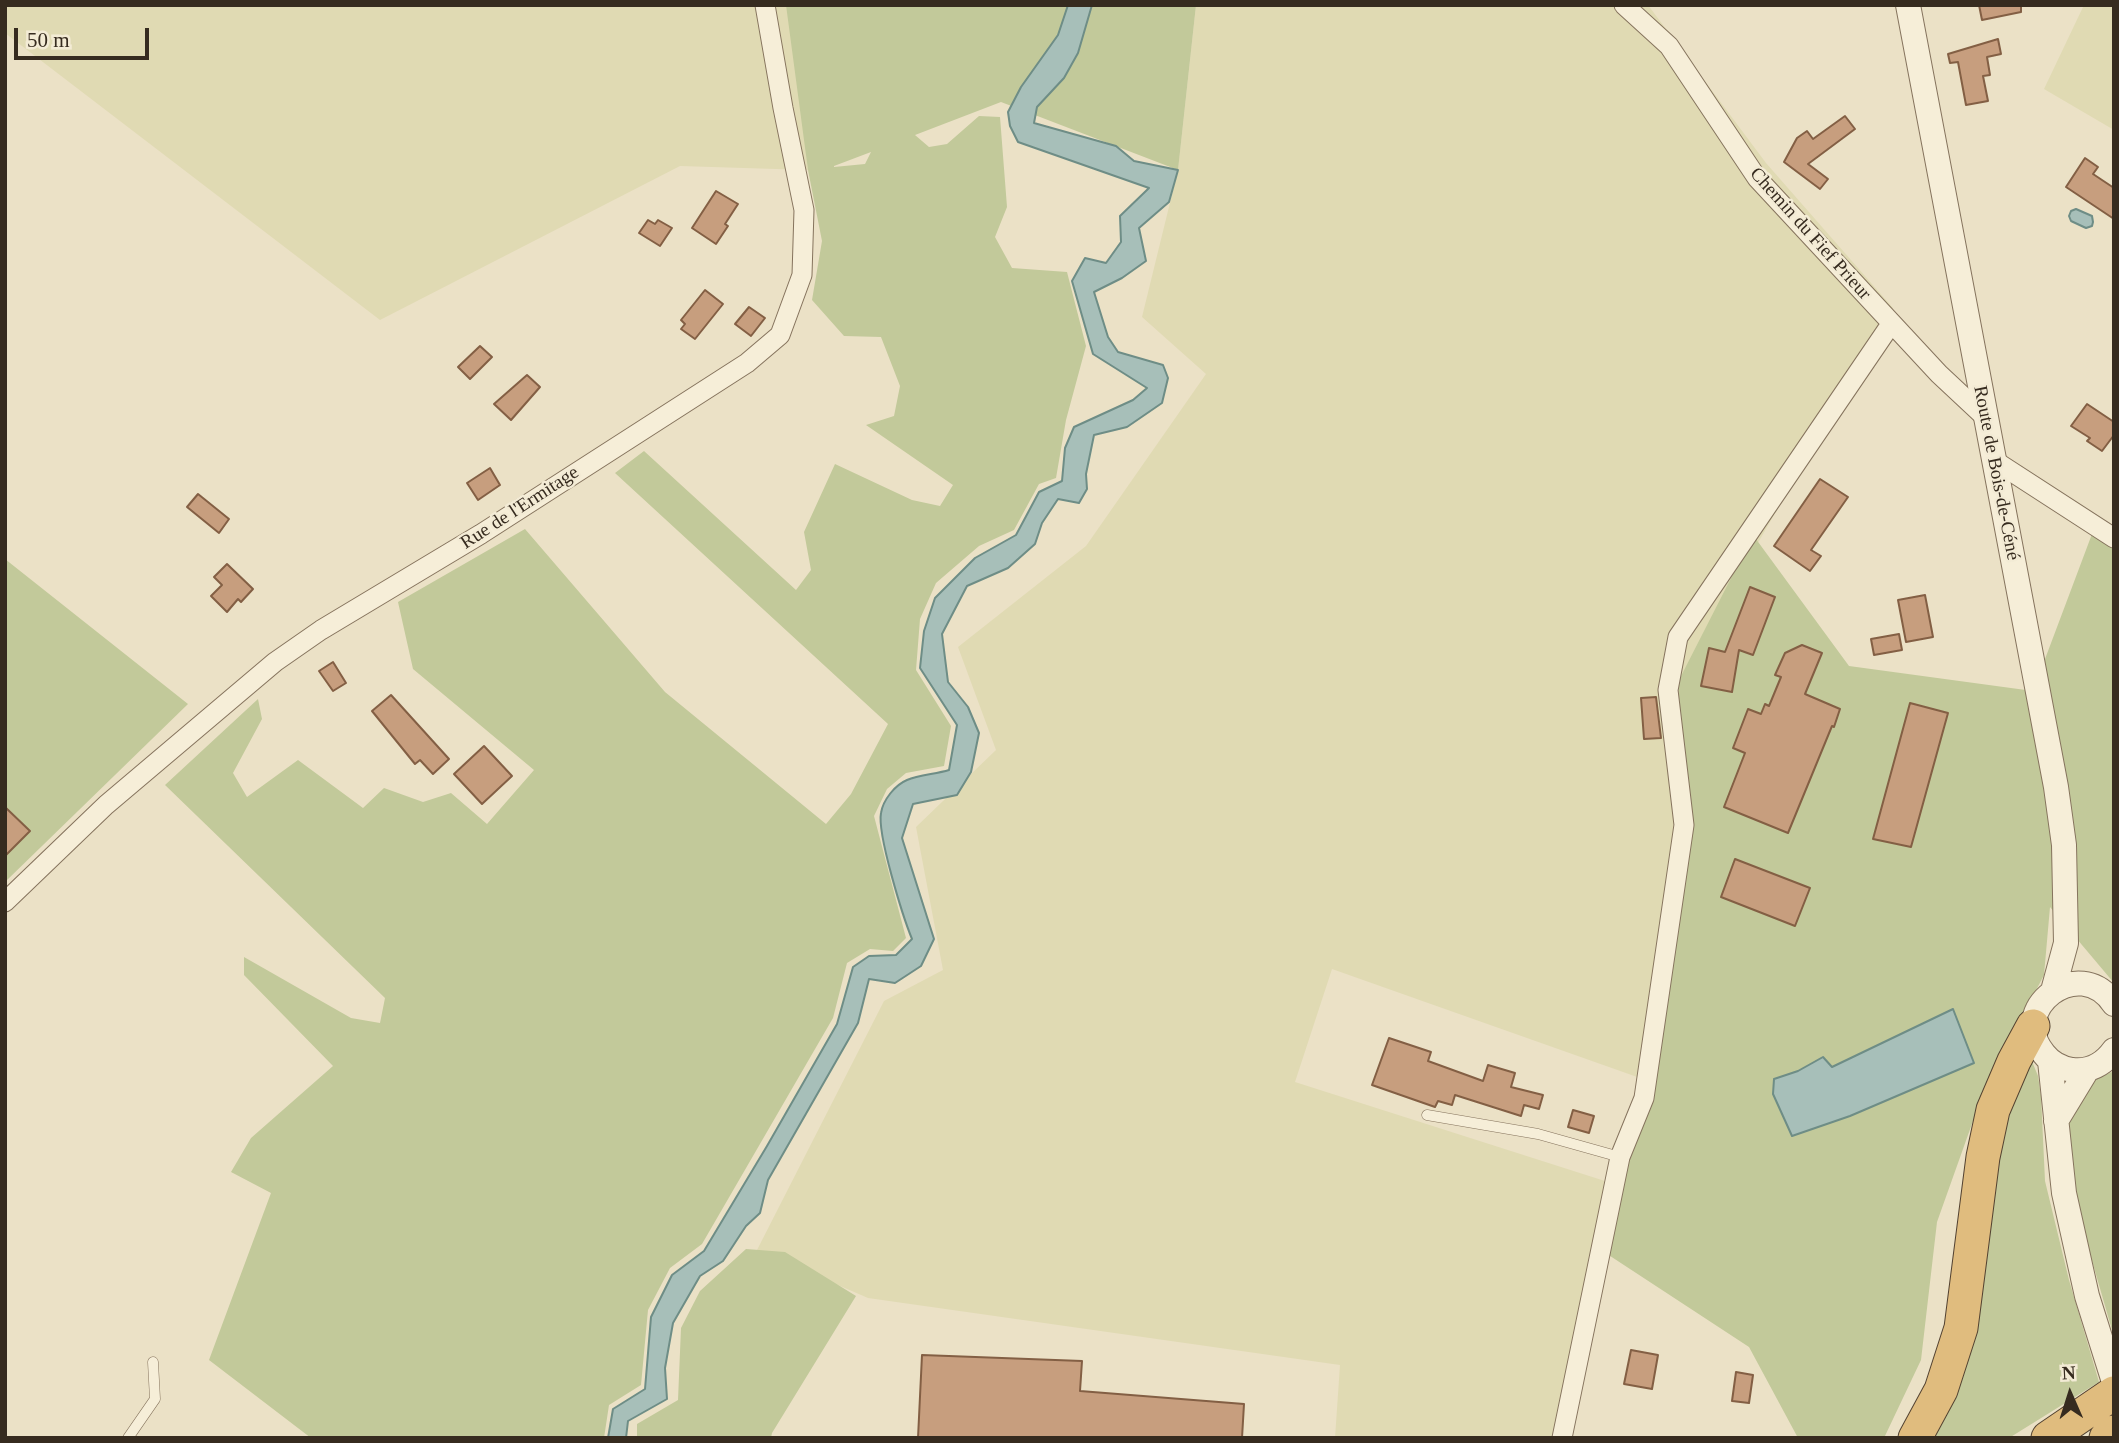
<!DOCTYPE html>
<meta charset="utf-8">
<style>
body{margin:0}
#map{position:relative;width:2119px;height:1443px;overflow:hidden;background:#ebe1c6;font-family:Georgia,serif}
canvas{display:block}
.frame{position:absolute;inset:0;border:7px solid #362b1f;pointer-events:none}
.north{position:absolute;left:2035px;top:1359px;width:70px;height:70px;-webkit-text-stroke:5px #f3ebd5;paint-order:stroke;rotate:357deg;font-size:19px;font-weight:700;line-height:28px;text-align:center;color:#362b1f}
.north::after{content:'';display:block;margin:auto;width:24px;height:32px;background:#362b1f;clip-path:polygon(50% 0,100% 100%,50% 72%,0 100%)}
.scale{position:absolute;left:14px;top:28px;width:135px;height:32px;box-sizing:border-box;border:4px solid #362b1f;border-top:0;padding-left:9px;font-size:21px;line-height:24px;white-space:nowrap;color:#362b1f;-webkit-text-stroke:5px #f3ebd5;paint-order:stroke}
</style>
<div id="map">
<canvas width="2119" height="1443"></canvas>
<div class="frame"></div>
<div class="north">N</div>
<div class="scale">50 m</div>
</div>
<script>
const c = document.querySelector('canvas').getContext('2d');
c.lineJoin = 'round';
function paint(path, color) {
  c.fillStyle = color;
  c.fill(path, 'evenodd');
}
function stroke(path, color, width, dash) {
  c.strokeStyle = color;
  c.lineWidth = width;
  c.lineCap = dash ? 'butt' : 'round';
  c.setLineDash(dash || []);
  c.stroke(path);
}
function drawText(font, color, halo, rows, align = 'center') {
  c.font = font + ' Georgia,serif';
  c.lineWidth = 5;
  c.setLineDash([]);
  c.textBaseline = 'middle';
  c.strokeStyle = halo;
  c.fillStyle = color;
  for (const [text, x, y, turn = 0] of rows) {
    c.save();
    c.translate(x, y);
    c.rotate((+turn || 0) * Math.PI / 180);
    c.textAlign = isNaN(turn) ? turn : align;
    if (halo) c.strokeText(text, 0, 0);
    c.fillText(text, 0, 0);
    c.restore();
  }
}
paint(new Path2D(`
 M 5,5 L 793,5 L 808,170 L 680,166 L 380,320 L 5,33 Z
 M 1196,5 L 1648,5 L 1766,163 L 1893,308 L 1678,682 L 1687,874 L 1640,1078 L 1332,969 L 1295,1082 L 1608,1182 L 1552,1438 L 1335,1438 L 1340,1365 L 868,1298 L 757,1250 L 884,1001 L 943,970 L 916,827 L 996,750 L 958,647 L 1086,546 L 1206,374 L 1142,317 L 1178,170 Z
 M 2084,5 L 2114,5 L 2114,130 L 2044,89 Z`), '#e0dab3');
paint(new Path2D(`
 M 786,5 L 1196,5 L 1178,170 L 1001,102 L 915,135 L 929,147 L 947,144 L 979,116 L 1000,117 L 1007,207 L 995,237 L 1012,268 L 1067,272 L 1086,346 L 1066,420 L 1056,478 L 1039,484 L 1014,530 L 979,546 L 936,583 L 920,619 L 916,670 L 951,726 L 944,766 L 906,773 L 887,789 L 874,816 L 906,938 L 893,951 L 870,949 L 847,963 L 833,1018 L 702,1244 L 670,1268 L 648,1310 L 641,1385 L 609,1405 L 604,1438 L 311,1438 L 209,1360 L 271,1193 L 231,1172 L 251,1138 L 333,1066 L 244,975 L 244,957 L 351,1018 L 380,1023 L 385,998 L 165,785 L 258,699 L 262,719 L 233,773 L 247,797 L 298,760 L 363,808 L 384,788 L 423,802 L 451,793 L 487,824 L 534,770 L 413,669 L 398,602 L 525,529 L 665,692 L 826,824 L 851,794 L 888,724 L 615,473 L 644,451 L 796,590 L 811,570 L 804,532 L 835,464 L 912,500 L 940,506 L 953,485 L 866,425 L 894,416 L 900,386 L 881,337 L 844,336 L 812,300 L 822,241 L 808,170 ZM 871,152 L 865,164 L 834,167 L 834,166 Z
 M 2098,518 L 2114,529 L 2114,983 L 2050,907 L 2044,975 L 1984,1090 L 1937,1222 L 1921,1360 L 1884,1438 L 1798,1438 L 1749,1347 L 1601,1250 L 1687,874 L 1678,682 L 1753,535 L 1849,666 L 2033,691 Z
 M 5,559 L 188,704 L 5,882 Z
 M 2029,1054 L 2038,1076 L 2041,1096 L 2045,1181 L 2069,1280 L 2099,1382 L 2009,1438 L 1928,1438 L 1993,1155 Z
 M 2114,1071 L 2114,1337 L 2080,1219 L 2066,1121 L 2088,1083 Z
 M 746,1249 L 785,1252 L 856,1296 L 772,1433 L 771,1438 L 637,1438 L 637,1424 L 678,1400 L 681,1328 L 700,1291 Z`), '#c2c99a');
const water = new Path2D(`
 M 1068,5 L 1092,5 L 1078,53 L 1064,78 L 1037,107 L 1034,123 L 1116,146 L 1134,161 L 1178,170 L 1169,202 L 1139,228 L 1146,261 L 1122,278 L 1094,292 L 1108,337 L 1118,352 L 1163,365 L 1168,378 L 1162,403 L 1127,427 L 1094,435 L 1086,474 L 1087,489 L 1079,503 L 1058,499 L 1042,523 L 1035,544 L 1008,568 L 967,586 L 942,634 L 948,682 L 968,707 L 979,733 L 971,772 L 957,795 L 913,804 L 902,838 L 934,939 L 921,966 L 895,983 L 869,979 L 858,1023 L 768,1180 L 760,1213 L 746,1226 L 723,1261 L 700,1276 L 673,1323 L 665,1368 L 667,1399 L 628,1421 L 626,1438 L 608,1438 L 613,1409 L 645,1389 L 651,1317 L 672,1275 L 704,1251 L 767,1146 L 837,1024 L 853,967 L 869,956 L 896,955 L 912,939 C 903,917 877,834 881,813 C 883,800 895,785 907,780 C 919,775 936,774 949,770 L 957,725 L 920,668 L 924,631 L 935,598 L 975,558 L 1016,535 L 1039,492 L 1062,481 L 1065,448 L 1074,427 L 1133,400 L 1147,388 L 1093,354 L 1072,281 L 1085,258 L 1106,263 L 1121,242 L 1120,216 L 1149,188 L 1018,142 L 1010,126 L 1008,112 L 1021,87 L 1058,35 Z
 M 2076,209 L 2092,216 L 2093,222 L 2092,226 L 2086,228 L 2071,221 L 2069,216 L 2071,211 Z
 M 1953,1009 L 1974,1063 L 1850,1116 L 1792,1136 L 1773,1094 L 1774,1079 L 1798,1071 L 1823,1057 L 1832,1067 Z`);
paint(water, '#a7bfb9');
stroke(water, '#6e8d86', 2);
const building = new Path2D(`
 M 1979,5 L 2021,5 L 2021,12 L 1982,20 Z
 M 1998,39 L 2001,54 L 1987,57 L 1990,75 L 1983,76 L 1988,101 L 1966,105 L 1958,62 L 1950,63 L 1948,54 Z
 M 1845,116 L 1855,129 L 1808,164 L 1828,179 L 1820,189 L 1784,162 L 1797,138 L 1807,131 L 1813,139 Z
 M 2085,158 L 2098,167 L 2093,174 L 2114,188 L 2114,219 L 2066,187 Z
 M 716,191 L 738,204 L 725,224 L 728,226 L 716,244 L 692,228 Z
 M 648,220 L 655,224 L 658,220 L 672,228 L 660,246 L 639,233 Z
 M 705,290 L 723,304 L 695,339 L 681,329 L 685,324 L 681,320 Z
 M 749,307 L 765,318 L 751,336 L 735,324 Z
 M 480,346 L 492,357 L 470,379 L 458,367 Z
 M 527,375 L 540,387 L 511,420 L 494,404 Z
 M 2087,404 L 2114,422 L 2114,435 L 2102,451 L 2087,441 L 2090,438 L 2071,426 Z
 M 490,468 L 500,485 L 478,500 L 467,483 Z
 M 1820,479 L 1848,497 L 1811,550 L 1821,556 L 1810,571 L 1774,546 Z
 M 198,494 L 229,519 L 219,533 L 187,507 Z
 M 227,564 L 253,589 L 241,602 L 238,599 L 227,612 L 211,596 L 222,585 L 214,577 Z
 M 1750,587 L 1775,597 L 1753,655 L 1739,650 L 1732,692 L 1701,686 L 1709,648 L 1725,652 Z
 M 1925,595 L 1933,637 L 1906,642 L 1898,600 Z
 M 1899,634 L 1902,650 L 1874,655 L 1871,639 Z
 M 1802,645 L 1822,653 L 1805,694 L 1840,709 L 1834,727 L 1832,726 L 1788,833 L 1724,807 L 1745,753 L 1733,748 L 1748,709 L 1761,714 L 1765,704 L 1769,706 L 1781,677 L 1775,675 L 1785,653 Z
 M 333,662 L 346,683 L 333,691 L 319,671 Z
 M 391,695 L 449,759 L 433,774 L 420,760 L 415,764 L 372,711 Z
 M 1656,697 L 1661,738 L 1644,739 L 1641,698 Z
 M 1910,703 L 1948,713 L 1911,847 L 1873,839 Z
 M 484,746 L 512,776 L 482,804 L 454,774 Z
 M 5,807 L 30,831 L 5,856 Z
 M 1735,859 L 1810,888 L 1795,926 L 1721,897 Z
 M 1389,1038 L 1431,1052 L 1428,1061 L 1483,1081 L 1488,1065 L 1515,1073 L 1511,1087 L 1543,1095 L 1539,1109 L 1524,1105 L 1521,1116 L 1455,1095 L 1452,1105 L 1438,1101 L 1435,1107 L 1372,1085 Z
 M 1573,1110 L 1594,1116 L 1589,1133 L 1568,1127 Z
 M 1631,1350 L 1658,1355 L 1652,1389 L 1624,1384 Z
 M 922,1355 L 1082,1361 L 1080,1391 L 1244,1404 L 1242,1438 L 918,1438 Z
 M 1736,1372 L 1753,1375 L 1749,1403 L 1732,1401 Z`);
paint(building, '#c79e7e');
stroke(building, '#835f44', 2);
const service = new Path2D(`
 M 1427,1115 L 1538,1134 L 1620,1157
 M 128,1438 L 155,1399 L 153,1362`);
const minor = new Path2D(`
 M 1624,5 L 1669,46 L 1757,178 L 1939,374 L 1985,417
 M 1992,459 L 2114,538
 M 5,902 L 106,805 L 275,662 L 321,630 L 481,534 L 747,363 L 780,335 L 802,275 L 804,210 L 783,108 L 765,5
 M 1562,1438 L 1620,1157 L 1644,1098 L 1684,825 L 1668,690 L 1678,637 L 1891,324`);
const tertiary = new Path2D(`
 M 1908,5 L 2056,787 L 2064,845 L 2066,943 L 2053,991
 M 2114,1004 C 2079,952 2006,1010 2044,1054 C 2051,1063 2060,1068 2072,1070 C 2089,1072 2104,1064 2114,1050
 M 2050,1061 L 2064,1193 L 2087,1296 L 2114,1382
 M 2056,1121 L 2087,1070`);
const trunk = new Path2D(`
 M 1915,1438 L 1941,1390 L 1961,1328 L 1983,1157 L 1993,1110 L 2014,1061 L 2033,1026
 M 2048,1438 L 2114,1393
 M 2106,1438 L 2114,1432`);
stroke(service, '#85735d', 11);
stroke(minor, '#85735d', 21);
stroke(tertiary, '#85735d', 26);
stroke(trunk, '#534231', 35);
stroke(service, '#f6eed8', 10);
stroke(minor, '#f6eed8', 19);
stroke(tertiary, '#f6eed8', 24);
stroke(trunk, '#e0bc7e', 33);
drawText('19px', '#362b1f', '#f3ebd5', [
 ["Chemin du Fief Prieur",1810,234,48],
 ["Route de Bois-de-Céné",1996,473,79],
 ["Rue de l'Ermitage",520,508,-33]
]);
</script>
